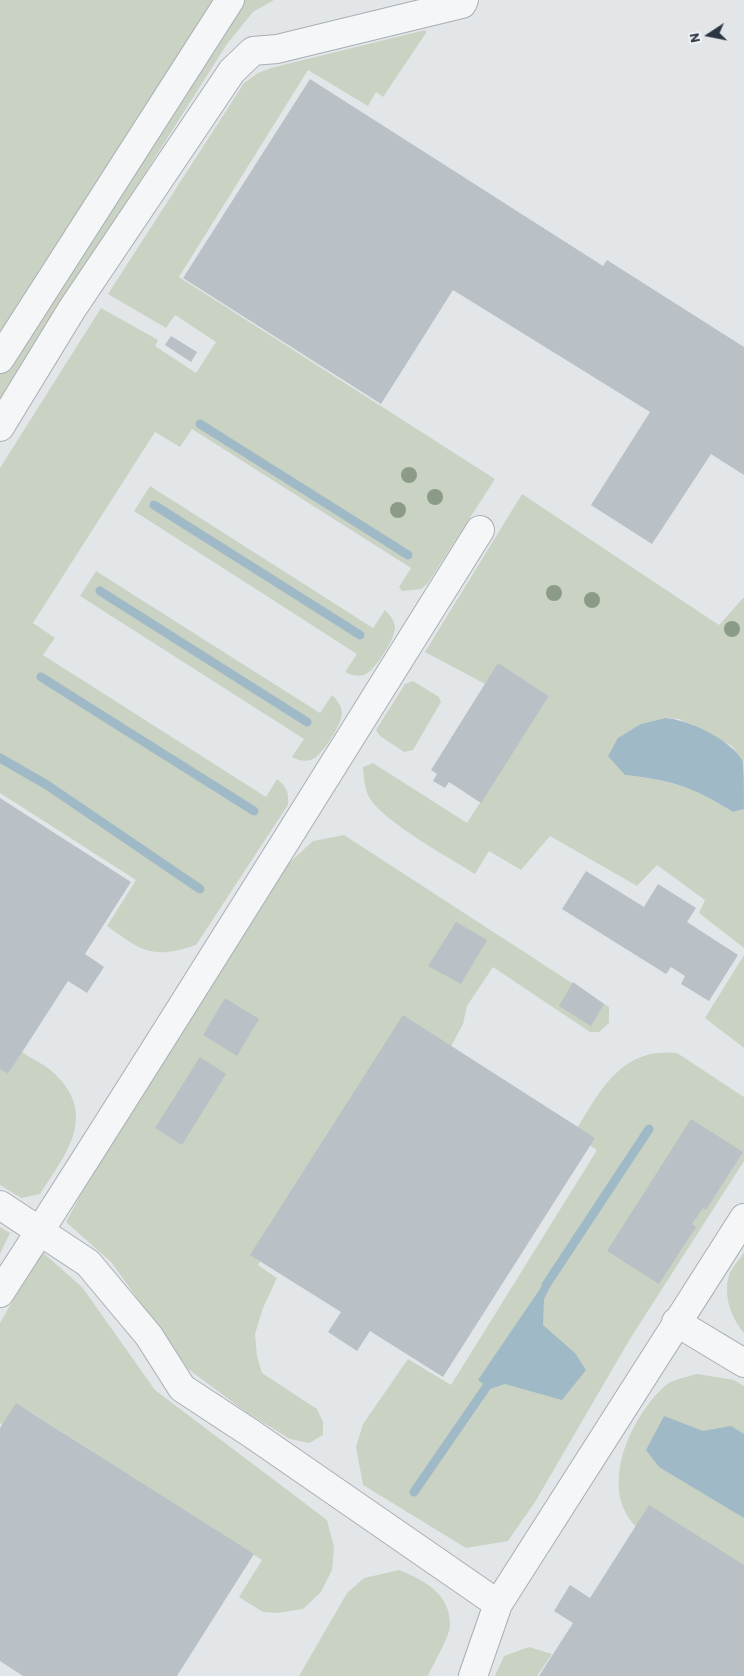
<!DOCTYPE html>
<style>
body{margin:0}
#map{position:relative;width:744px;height:1676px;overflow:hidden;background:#e2e6e9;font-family:Barlow,sans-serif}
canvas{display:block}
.north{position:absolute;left:684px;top:10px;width:50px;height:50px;-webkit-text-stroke:4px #f1f4f7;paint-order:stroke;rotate:259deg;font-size:14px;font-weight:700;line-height:20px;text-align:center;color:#2b3640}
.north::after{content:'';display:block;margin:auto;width:18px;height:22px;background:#2b3640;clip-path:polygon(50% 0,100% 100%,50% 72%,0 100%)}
</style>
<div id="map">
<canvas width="744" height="1676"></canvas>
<div class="north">N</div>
</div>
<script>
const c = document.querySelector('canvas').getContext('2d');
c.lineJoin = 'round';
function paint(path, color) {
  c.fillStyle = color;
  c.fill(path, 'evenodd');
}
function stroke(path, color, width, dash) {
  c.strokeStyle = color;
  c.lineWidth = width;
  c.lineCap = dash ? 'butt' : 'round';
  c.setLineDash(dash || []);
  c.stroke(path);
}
paint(new Path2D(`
 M 0,0 L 222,0 L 0,346 Z
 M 236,0 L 274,0 L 253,12 L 227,44 L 0,402 L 0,368 Z
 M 425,30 L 426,33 L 383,97 L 376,92 L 368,106 L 308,70 L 179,277 L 495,479 L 428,583 L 421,589 L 402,591 L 399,587 L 411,568 L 192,429 L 180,447 L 155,432 L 33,623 L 55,638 L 43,655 L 266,797 L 277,779 C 287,787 289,792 288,805 L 196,945 C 152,960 142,951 107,926 L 136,880 L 0,793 L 0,468 L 101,308 L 158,340 L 155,346 L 196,373 L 216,342 L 175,315 L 166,328 L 108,294 L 244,83 L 258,73 L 271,68 Z
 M 150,486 L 373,628 L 385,610 C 390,615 394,620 395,627 C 396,638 374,672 364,675 C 357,677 351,675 345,672 L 357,654 L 134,511 Z
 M 522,494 L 719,625 L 744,597 L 744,763 L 732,746 L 679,719 L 665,718 L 641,724 L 625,775 C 672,780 693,787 733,812 L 744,809 L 744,948 L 699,913 L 705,900 L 657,865 L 637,886 L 550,836 L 521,870 L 489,851 L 475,874 C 450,858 382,821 369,797 C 364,787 364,778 363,767 L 373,763 L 467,823 L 549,696 L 499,664 L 485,684 L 425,652 Z
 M 96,571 L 320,713 L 332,695 C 337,700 341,705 342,712 C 343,723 321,757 311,760 C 304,762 298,760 292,757 L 304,739 L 80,596 Z
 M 413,681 L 439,697 L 441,702 L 413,750 L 404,752 L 380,736 L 376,730 L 405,684 Z
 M 344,835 L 609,1007 L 609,1023 L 599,1032 L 590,1032 L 493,967 L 467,1006 L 463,1024 L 446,1056 L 403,1030 L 258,1265 L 277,1278 L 263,1308 L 255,1334 L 257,1356 L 262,1373 L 317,1409 L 323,1422 L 323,1435 L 309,1443 L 290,1439 L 246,1412 L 188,1369 L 111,1262 L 66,1222 L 110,1140 L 288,864 L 313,841 Z
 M 744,955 L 744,1048 L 705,1018 Z
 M 22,1052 C 32,1059 46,1065 55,1074 C 98,1116 66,1154 40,1194 L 21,1198 L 0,1185 L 0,1069 L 8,1074 Z
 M 677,1053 L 744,1097 L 744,1161 L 630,1339 L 535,1502 L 508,1541 L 466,1548 L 363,1485 L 356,1447 L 363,1424 L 408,1359 L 451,1385 L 597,1150 L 573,1135 C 592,1105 610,1065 647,1055 C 656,1052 668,1053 677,1053 Z
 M 0,1227 L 10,1233 L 0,1254 Z
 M 41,1251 L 82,1287 L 155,1390 L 327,1520 L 334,1547 L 332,1570 L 321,1592 L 303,1609 L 278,1613 L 263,1612 L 239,1597 L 262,1560 L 26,1409 L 11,1432 L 0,1423 L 0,1323 Z
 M 744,1252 L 744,1333 C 731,1317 723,1296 729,1275 C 732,1267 740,1259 744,1252 Z
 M 697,1374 L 734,1380 L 744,1386 L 744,1566 C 719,1558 694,1549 668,1540 C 660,1537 647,1535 640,1530 C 595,1493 630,1417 665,1386 C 672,1379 688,1377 697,1374 Z
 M 399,1570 C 424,1580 451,1594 450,1626 C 449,1638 433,1664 428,1676 L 299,1676 L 347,1593 L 364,1578 Z
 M 529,1647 L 552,1654 L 537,1676 L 495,1676 L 504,1656 Z`), '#cad3c3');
paint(new Path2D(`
 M 665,718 C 687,719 734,741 743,762 C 744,772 744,798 744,809 L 733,812 C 693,787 672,780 625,775 L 608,756 L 618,738 L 641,724 Z
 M 544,1283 L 550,1287 L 544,1299 L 543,1325 L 575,1353 L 586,1370 L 562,1400 L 505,1384 L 490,1389 L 478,1380 Z
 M 664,1416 L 703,1431 L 731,1426 L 744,1434 L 744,1518 L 659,1467 L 646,1450 Z`), '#9fb9c7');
stroke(new Path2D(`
 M 200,424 L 408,555
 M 154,505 L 360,635
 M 100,591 L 307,722
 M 41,677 L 254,811
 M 0,758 L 47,785 L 200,889
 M 546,1285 L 649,1129
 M 414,1492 L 487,1386`), '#9fb9c7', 9);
paint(new Path2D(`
 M 310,79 L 603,266 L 607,260 L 744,347 L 744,475 L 711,454 L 652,544 L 591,505 L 650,412 L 453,290 L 381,404 L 183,278 Z
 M 171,336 L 197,352 L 191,362 L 165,345 Z
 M 498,663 L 549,696 L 481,803 L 449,782 L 445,788 L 433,781 L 437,774 L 431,770 Z
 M 0,798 L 131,882 L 85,954 L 104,967 L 87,993 L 68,981 L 8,1074 L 0,1069 Z
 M 586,871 L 644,907 L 658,884 L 696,908 L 687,922 L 738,955 L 709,1001 L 681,984 L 685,976 L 671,967 L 666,974 L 562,909 Z
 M 456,922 L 487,940 L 461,984 L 428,966 Z
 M 573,982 L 604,1004 L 591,1026 L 559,1006 Z
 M 225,998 L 259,1019 L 237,1056 L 203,1035 Z
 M 403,1015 L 595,1138 L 443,1377 L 370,1331 L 357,1351 L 328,1332 L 341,1312 L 250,1255 Z
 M 200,1057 L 226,1074 L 182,1145 L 155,1128 Z
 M 691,1119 L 743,1152 L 706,1210 L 703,1208 L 692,1224 L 696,1227 L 659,1284 L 607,1251 Z
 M 16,1403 L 254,1554 L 177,1676 L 23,1676 L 0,1661 L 0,1428 Z
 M 649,1505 L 744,1565 L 744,1676 L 539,1676 L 573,1623 L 554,1611 L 570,1585 L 590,1598 Z`), '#b9c0c6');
const minor = new Path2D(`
 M 0,359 L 230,0
 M 0,427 L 72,309 L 232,71 L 253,51 L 277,49 L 462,4 L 464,0
 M 0,1205 L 88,1263 L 149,1336 L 182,1388 L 252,1434 L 498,1604
 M 0,1293 C 163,1040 321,784 480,530
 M 676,1322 L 744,1363
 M 473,1676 L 498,1604 L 744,1218`);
stroke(minor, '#a7aeb3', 30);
stroke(minor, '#f4f6f8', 28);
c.fillStyle = '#8c9a88';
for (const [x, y] of [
 [409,475],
 [435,497],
 [398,510],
 [554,593],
 [592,600],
 [732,629]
]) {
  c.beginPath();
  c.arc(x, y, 8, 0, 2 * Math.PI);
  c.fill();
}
</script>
